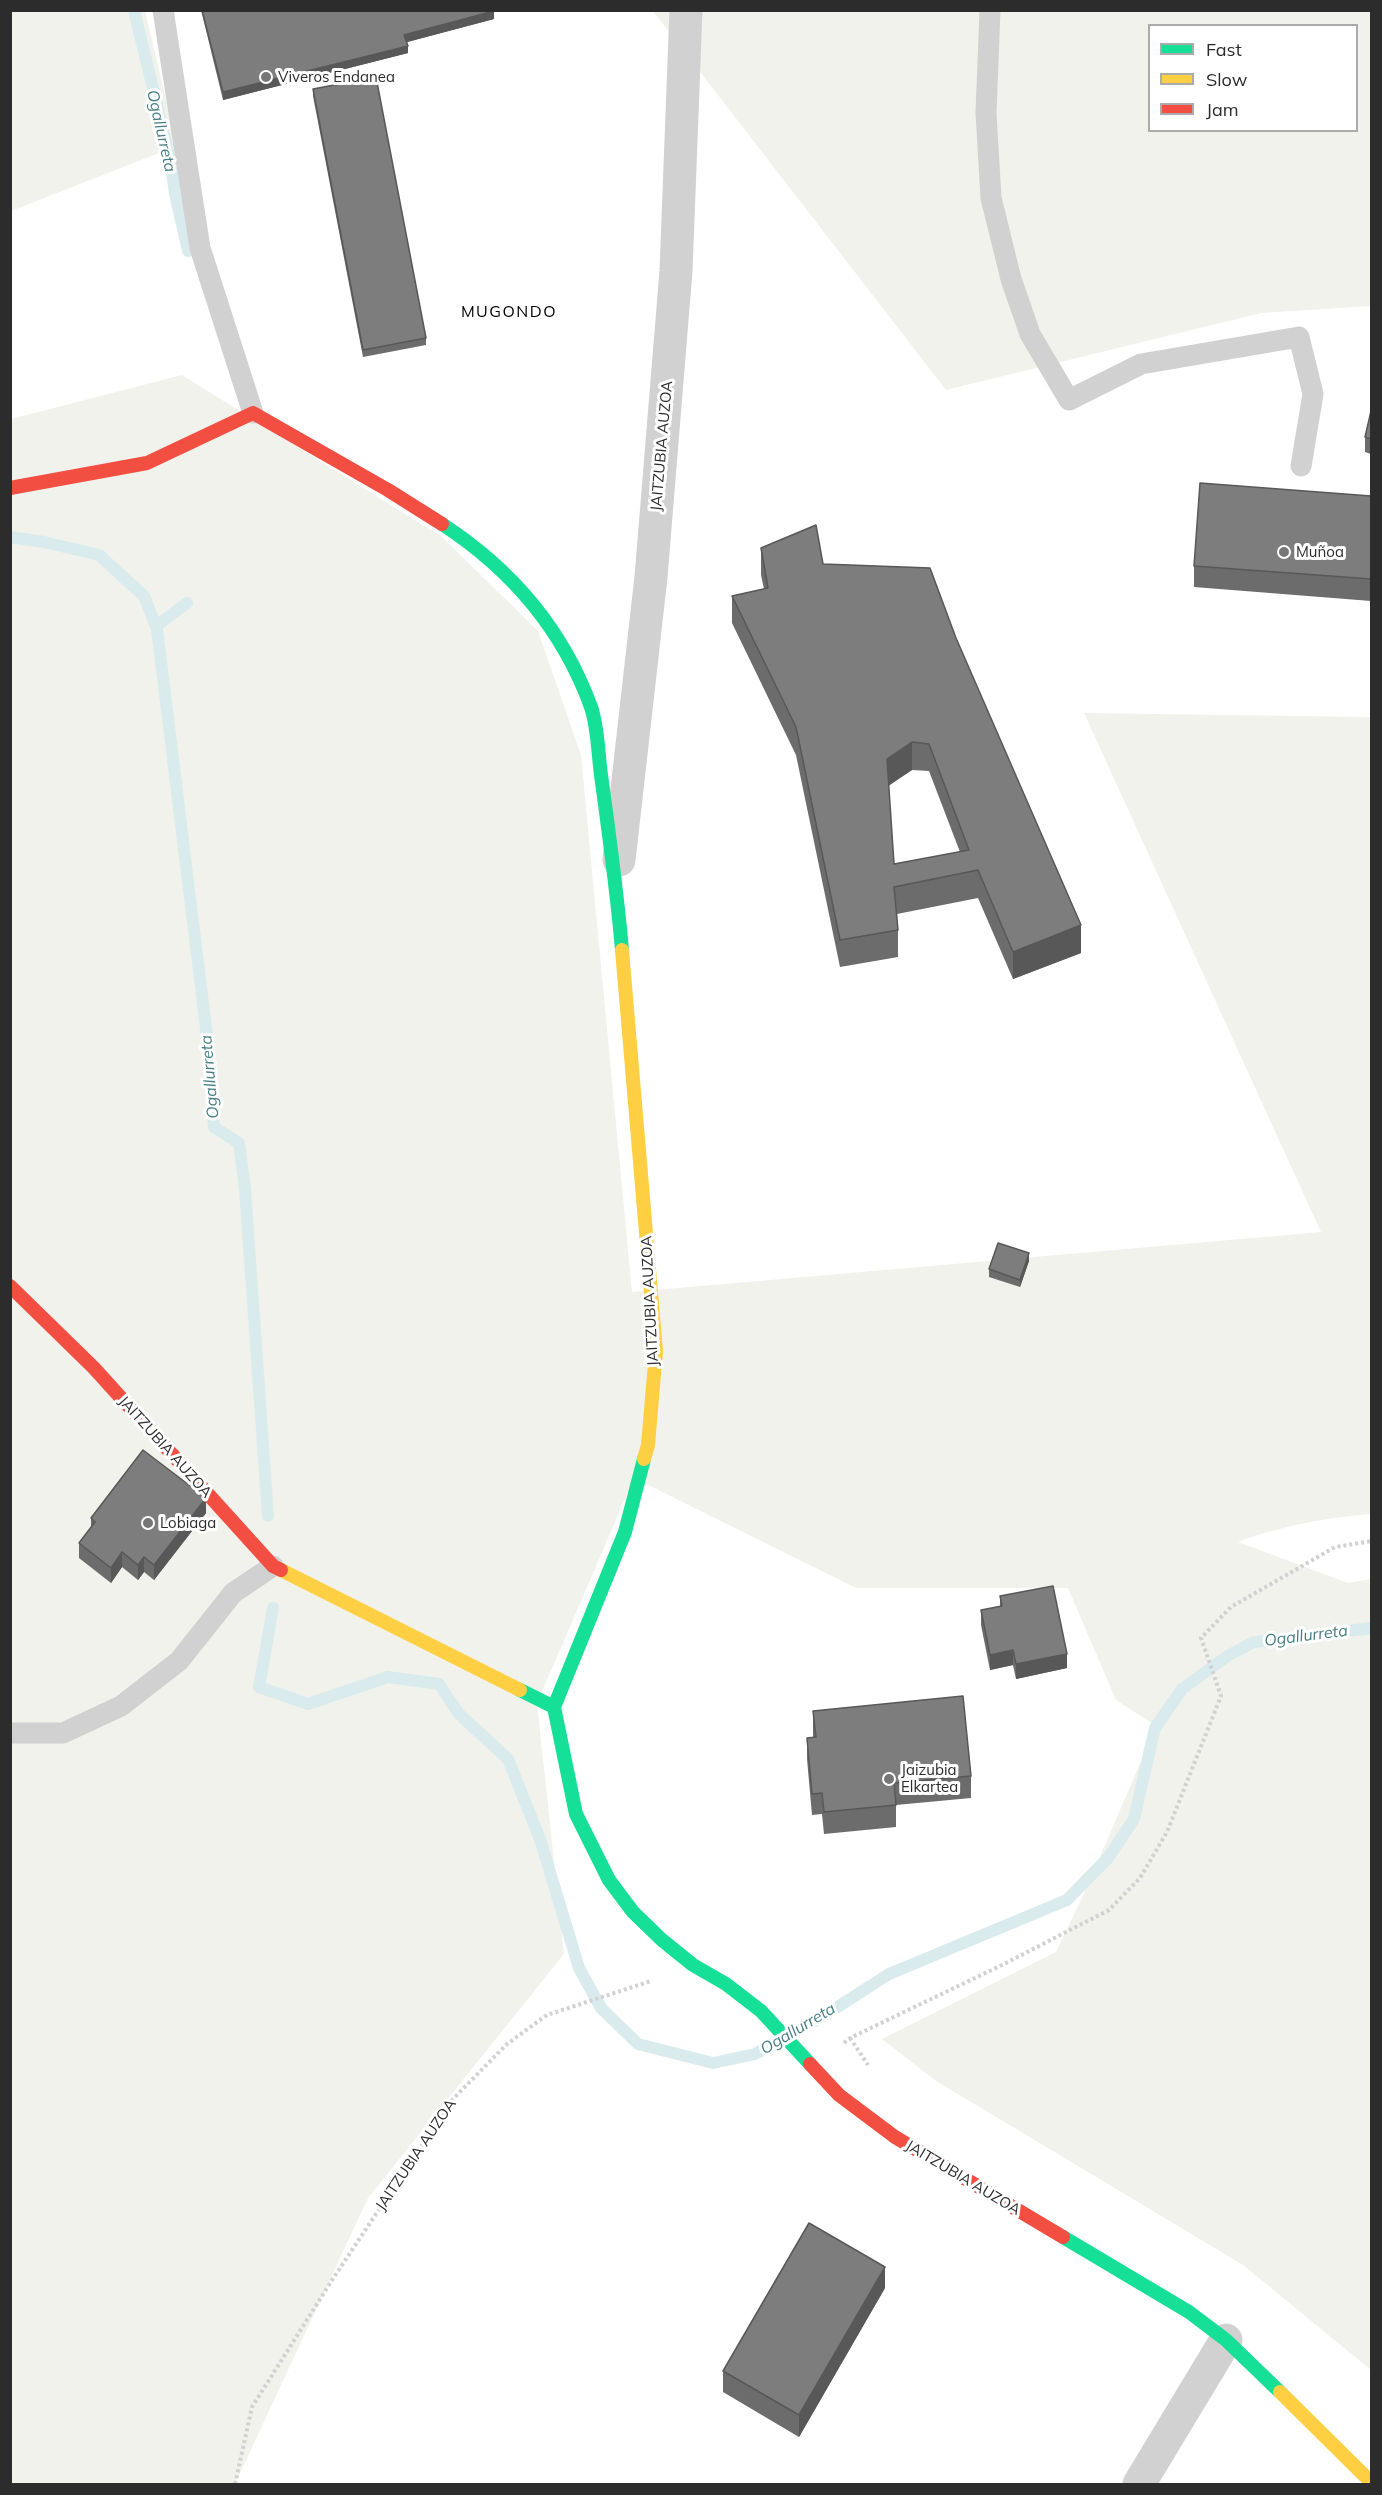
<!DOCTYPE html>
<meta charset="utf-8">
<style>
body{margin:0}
#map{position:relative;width:1382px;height:2495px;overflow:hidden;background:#fff;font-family:Mulish,sans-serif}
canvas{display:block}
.frame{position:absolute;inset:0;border:12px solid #2c2c2c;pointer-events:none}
.legend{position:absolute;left:1148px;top:24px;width:210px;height:108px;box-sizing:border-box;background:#fff;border:2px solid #ababab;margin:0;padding:8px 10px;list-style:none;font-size:18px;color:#2c2c2c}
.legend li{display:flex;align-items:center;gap:12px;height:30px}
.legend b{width:30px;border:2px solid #ababab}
</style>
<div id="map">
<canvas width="1382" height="2495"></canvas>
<div class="frame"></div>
<ul class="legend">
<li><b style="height:8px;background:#16e098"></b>Fast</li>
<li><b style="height:8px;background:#ffcf43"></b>Slow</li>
<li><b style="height:8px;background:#f24e42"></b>Jam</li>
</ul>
</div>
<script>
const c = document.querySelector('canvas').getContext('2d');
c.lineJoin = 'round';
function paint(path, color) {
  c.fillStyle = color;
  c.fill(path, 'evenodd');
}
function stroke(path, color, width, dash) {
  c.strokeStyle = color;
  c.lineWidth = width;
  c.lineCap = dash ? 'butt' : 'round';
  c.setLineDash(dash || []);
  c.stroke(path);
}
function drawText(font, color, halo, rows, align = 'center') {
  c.font = font + ' Mulish,sans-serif';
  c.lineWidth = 6;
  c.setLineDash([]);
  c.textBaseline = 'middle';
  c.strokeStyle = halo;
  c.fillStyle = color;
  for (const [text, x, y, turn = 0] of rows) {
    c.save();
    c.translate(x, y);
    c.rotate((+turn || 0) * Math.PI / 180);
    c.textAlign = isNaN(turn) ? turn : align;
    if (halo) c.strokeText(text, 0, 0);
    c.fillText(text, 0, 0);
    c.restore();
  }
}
paint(new Path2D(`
 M 11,11 L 145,11 L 177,146 L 11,211 Z
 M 653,11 L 1371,11 L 1371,306 L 1261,313 L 946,390 ZM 1150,26 L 1356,26 L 1356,130 L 1150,130 Z
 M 182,375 L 442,537 L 538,631 L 581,755 L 632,1292 L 1321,1232 L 1084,713 L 1371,717 L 1371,1514 C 1329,1517 1277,1527 1238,1542 L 1348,1583 L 1371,1579 L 1371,2370 L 1243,2265 L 936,2081 L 882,2039 L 1056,1952 L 1087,1887 L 1156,1726 L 1116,1700 L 1068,1588 L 856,1588 L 634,1478 L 537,1703 L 564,1954 L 368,2198 L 235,2484 L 11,2484 L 11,419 Z`), '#f1f2ec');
stroke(new Path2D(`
 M 134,10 L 170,159 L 175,194 L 188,251
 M 10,537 L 44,542 L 99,555 L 144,596 L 157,629 L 207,1036 L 214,1127 L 239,1143 L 245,1189 L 268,1516
 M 156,626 L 187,603
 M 273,1608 L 259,1687 L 308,1704 L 388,1677 L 439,1684 L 459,1714 L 508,1759 L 540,1839 L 579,1968 L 601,2008 L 638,2044 L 713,2063 L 755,2054 L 825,2015 L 889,1974 L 1067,1900 L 1108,1858 L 1134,1819 L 1155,1728 L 1182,1689 L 1229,1655 L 1254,1642 L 1372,1628`), '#daebee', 12);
stroke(new Path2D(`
 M 850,2038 L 868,2065
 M 844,2043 L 850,2038 L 1002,1965 L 1109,1910 L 1140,1878 L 1167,1832 L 1221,1696 L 1201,1638 L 1231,1607 L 1335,1547 L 1372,1541
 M 235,2484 L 252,2407 L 334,2277 L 452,2100 L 507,2044 L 547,2015 L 651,1981`), '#d1d1d1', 4, [3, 3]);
stroke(new Path2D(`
 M 163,10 L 200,248 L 253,413
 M 990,10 L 986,113 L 991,198 L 1011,279 L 1030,334 L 1069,400 L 1141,364 L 1299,337 L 1313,394 L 1301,466
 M 10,1733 L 63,1733 L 121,1706 L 179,1661 L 233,1593 L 273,1566`), '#d1d1d1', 21);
stroke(new Path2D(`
 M 619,860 L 651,577 L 676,271 L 686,10
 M 1139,2484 L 1226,2340`), '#d1d1d1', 33);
stroke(new Path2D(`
 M 442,524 C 511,569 563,630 591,707 C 598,727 598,753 601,775 C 609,833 617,891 622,950
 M 520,1690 L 554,1707 L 576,1814 L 609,1880 L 633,1912 L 662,1940 L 693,1965 L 726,1984 L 761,2011 L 810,2064
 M 554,1707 L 625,1532 L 644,1459
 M 1063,2237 L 1189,2312 L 1226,2340 L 1280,2392`), '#16e098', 14);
stroke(new Path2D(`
 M 622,950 L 656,1351 L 648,1445 L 644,1459
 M 281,1570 L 520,1690
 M 1280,2392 L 1372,2483`), '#ffcf43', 14);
stroke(new Path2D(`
 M 10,488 L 147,463 L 253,413 L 388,490 L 442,524
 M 10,1286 L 94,1368 L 273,1566 L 281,1570
 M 810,2064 L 839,2095 L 895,2137 L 1063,2237`), '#f24e42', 14);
paint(new Path2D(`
 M 201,10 L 494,10 L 494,19 L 406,42 L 408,53 L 223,100 Z
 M 313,89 L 426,338 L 426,345 L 363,357 L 313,96 Z
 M 1371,411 L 1371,454 L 1365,452 L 1365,437 Z
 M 1371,496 L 1371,601 L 1194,587 L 1194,566 Z
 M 761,548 L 823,564 L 956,638 L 1081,953 L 1013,979 L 978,898 L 897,914 L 898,930 L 898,957 L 840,967 L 796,755 L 732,623 L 732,596 L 764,589 L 761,575 ZM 912,770 L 929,771 L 960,852 L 894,864 L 888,785 Z
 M 1029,1261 L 1020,1287 L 989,1277 L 989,1269 Z
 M 206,1513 L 154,1580 L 144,1572 L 138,1580 L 122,1567 L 111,1583 L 79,1558 L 79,1543 L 91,1528 L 91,1518 Z
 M 1000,1596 L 1067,1668 L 1016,1679 L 1013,1665 L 990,1670 L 981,1625 L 981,1610 L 1000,1607 Z
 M 813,1711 L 971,1776 L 971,1798 L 896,1805 L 896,1827 L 824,1834 L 822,1814 L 812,1815 L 807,1759 L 807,1738 L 813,1738 Z
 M 885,2288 L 799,2437 L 723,2392 L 723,2371 Z`), '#6c6c6c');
paint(new Path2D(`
 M 494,11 L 494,19 L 404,43 L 404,35 Z
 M 408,46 L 408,53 L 223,100 L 223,92 Z
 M 912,742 L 912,770 L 887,787 L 887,759 Z
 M 1081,925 L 1081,953 L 1013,979 L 1013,952 Z
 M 1029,1253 L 1029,1261 L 1020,1287 L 1020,1280 Z
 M 206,1498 L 206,1513 L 154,1580 L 154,1565 Z
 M 122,1552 L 122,1567 L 111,1583 L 111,1568 Z
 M 144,1557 L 144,1572 L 138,1580 L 138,1565 Z
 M 1013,1650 L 1013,1665 L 990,1670 L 990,1655 Z
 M 1067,1654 L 1067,1668 L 1016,1679 L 1016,1664 Z
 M 885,2267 L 885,2288 L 799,2437 L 799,2415 Z`), '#585858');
const building = new Path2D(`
 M 202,10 L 494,10 L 494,11 L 404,35 L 408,46 L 223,92 Z
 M 376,77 L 426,338 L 363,350 L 313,89 Z
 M 1371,411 L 1371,439 L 1365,437 Z
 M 1200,483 L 1371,496 L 1371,579 L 1194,566 Z
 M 816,525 L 823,564 L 930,568 L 956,638 L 1081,925 L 1013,952 L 978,870 L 894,887 L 898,930 L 840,940 L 796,727 L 732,596 L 768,588 L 761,548 ZM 912,742 L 929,744 L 969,850 L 894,864 L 887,759 Z
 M 998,1243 L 1029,1253 L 1020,1280 L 989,1269 Z
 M 143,1450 L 206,1498 L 154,1565 L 144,1557 L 138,1565 L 122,1552 L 111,1568 L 79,1543 L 95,1522 L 91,1518 Z
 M 1053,1586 L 1067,1654 L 1016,1664 L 1013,1650 L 990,1655 L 981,1610 L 1002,1606 L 1000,1596 Z
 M 963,1696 L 971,1776 L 894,1783 L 896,1805 L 824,1812 L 822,1793 L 812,1794 L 807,1738 L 816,1737 L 813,1711 Z
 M 809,2223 L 885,2267 L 799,2415 L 723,2371 Z`);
paint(building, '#7d7d7d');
stroke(building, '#585858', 1.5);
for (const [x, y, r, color] of [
 [266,77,6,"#767676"],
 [1284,552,6,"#767676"],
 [148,1523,6,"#767676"],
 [889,1779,6,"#767676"]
]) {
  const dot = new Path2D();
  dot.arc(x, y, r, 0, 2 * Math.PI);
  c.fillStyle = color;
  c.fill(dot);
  stroke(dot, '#fff', 2);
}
drawText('15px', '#2c2c2c', '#fff', [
 ["Viveros Endanea",278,77],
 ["Muñoa",1296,552],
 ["Lobiaga",160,1523],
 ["Jaizubia",901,1770],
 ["Elkartea",901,1787]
], 'left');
drawText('15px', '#2c2c2c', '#fff', [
 ["JAITZUBIA AUZOA",662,446,-85],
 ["JAITZUBIA AUZOA",650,1301,-93],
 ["JAITZUBIA AUZOA",165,1447,48],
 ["JAITZUBIA AUZOA",416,2155,-56],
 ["JAITZUBIA AUZOA",963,2178,31]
]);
drawText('italic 16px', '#457e84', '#fff', [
 ["Ogallurreta",161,131,77],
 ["Ogallurreta",210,1077,-95],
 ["Ogallurreta",1306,1636,-7],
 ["Ogallurreta",798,2029,-31]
]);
c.letterSpacing = '1.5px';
drawText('16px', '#000', '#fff', [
 ["MUGONDO",509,312]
]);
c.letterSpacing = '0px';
</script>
